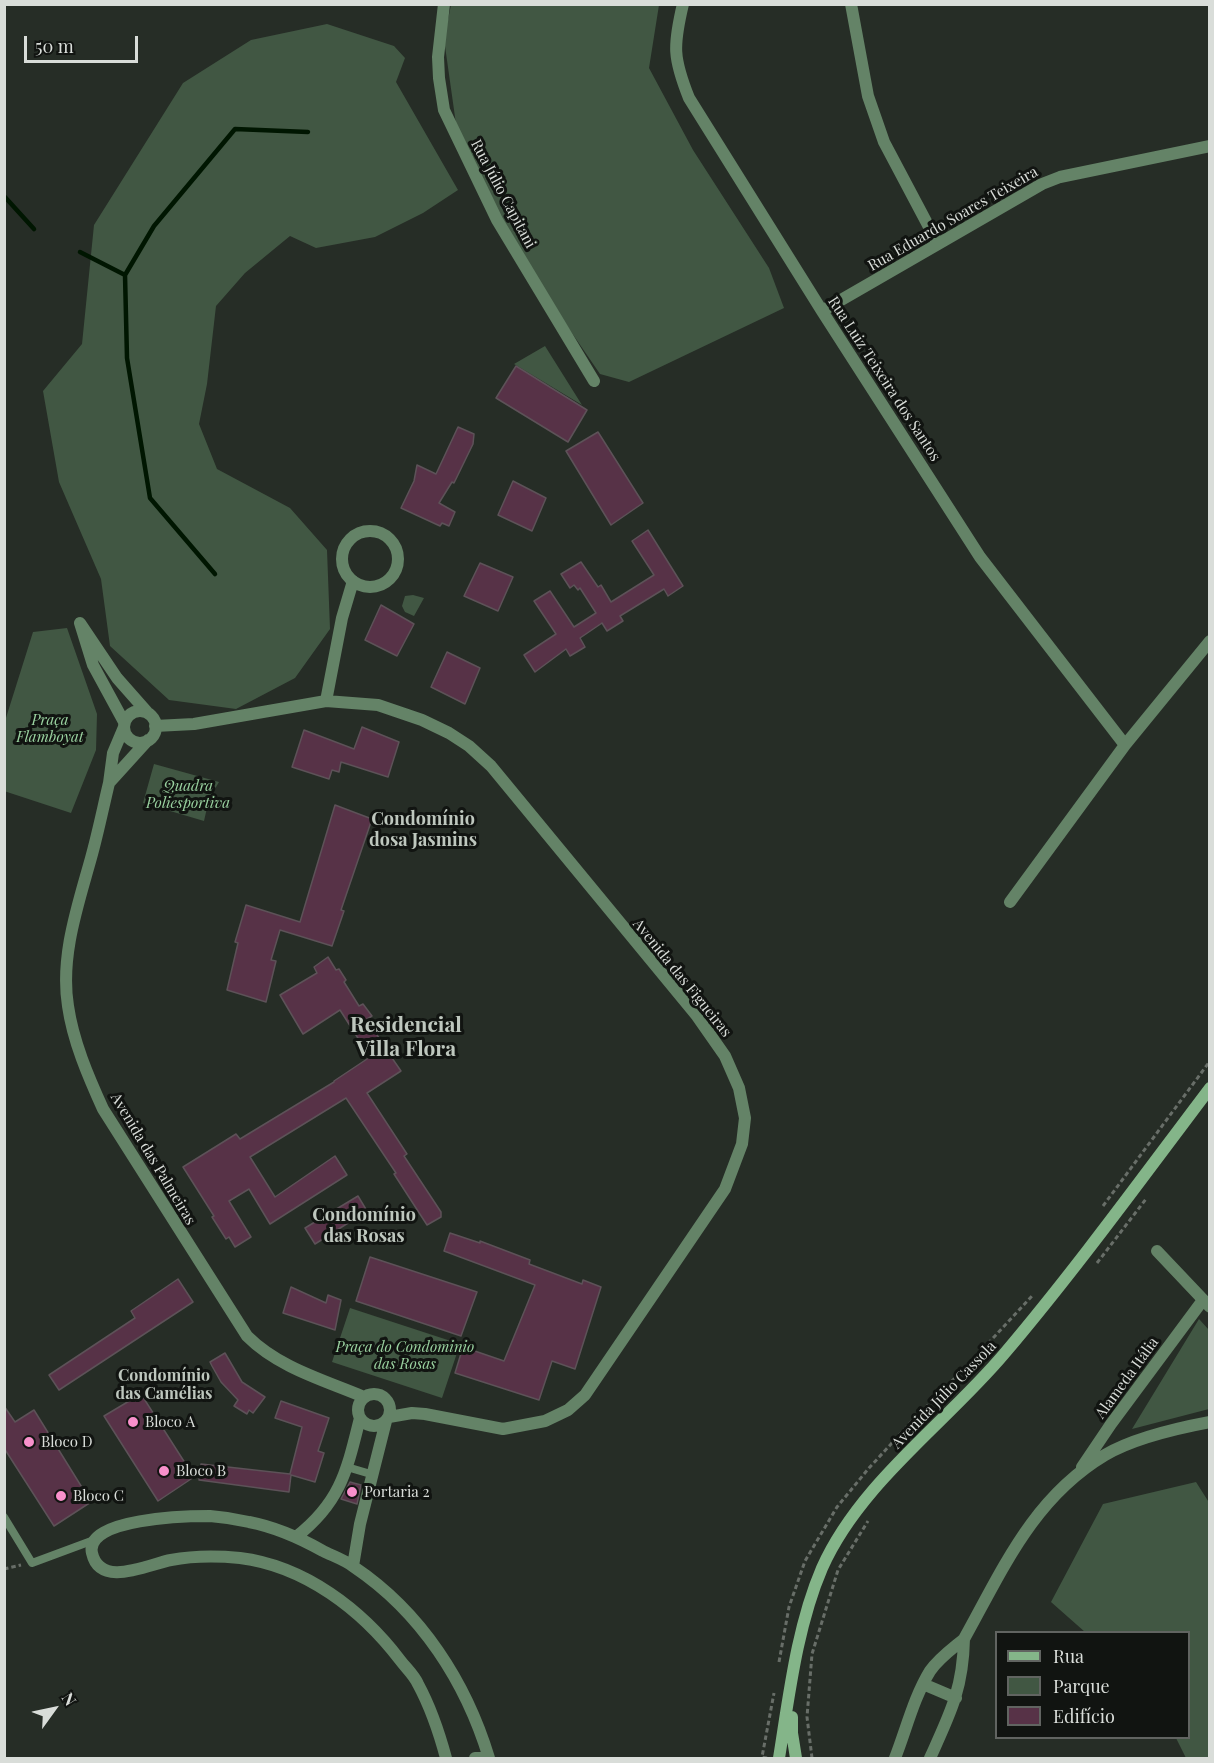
<!DOCTYPE html>
<meta charset="utf-8">
<style>
body{margin:0}
#map{position:relative;width:1214px;height:1763px;overflow:hidden;background:#262d26;font-family:"Playfair Display",serif}
canvas{display:block}
.frame{position:absolute;inset:0;border:6px solid #d9ddd9;pointer-events:none}
.legend{position:absolute;left:995px;top:1631px;width:195px;height:108px;box-sizing:border-box;background:#111411;border:2px solid #616461;margin:0;padding:8px 10px;list-style:none;font-size:18px;color:#d9ddd9}
.legend li{display:flex;align-items:center;gap:12px;height:30px}
.legend b{width:30px;border:2px solid #616461}
.north{position:absolute;left:24px;top:1679px;width:60px;height:60px;-webkit-text-stroke:4px #111411;paint-order:stroke;rotate:57deg;font-size:16px;font-weight:700;line-height:24px;text-align:center;color:#d9ddd9}
.north::after{content:'';display:block;margin:auto;width:21px;height:27px;background:#d9ddd9;clip-path:polygon(50% 0,100% 100%,50% 72%,0 100%)}
.scale{position:absolute;left:24px;top:36px;width:114px;height:27px;box-sizing:border-box;border:3px solid #d9ddd9;border-top:0;padding-left:8px;font-size:18px;line-height:21px;white-space:nowrap;color:#d9ddd9;-webkit-text-stroke:4px #111411;paint-order:stroke}
</style>
<div id="map">
<canvas width="1214" height="1763"></canvas>
<div class="frame"></div>
<ul class="legend">
<li><b style="height:8px;background:#84b589"></b>Rua</li>
<li><b style="height:16px;background:#415743"></b>Parque</li>
<li><b style="height:16px;background:#573247"></b>Edifício</li>
</ul>
<div class="north">N</div>
<div class="scale">50 m</div>
</div>
<script>
const c = document.querySelector('canvas').getContext('2d');
c.lineJoin = 'round';
function paint(path, color) {
  c.fillStyle = color;
  c.fill(path, 'evenodd');
}
function stroke(path, color, width, dash) {
  c.strokeStyle = color;
  c.lineWidth = width;
  c.lineCap = dash ? 'butt' : 'round';
  c.setLineDash(dash || []);
  c.stroke(path);
}
function drawText(font, color, halo, rows, align = 'center') {
  c.font = font + ' "Playfair Display",serif';
  c.lineWidth = 6;
  c.setLineDash([]);
  c.textBaseline = 'middle';
  c.strokeStyle = halo;
  c.fillStyle = color;
  for (const [text, x, y, turn = 0] of rows) {
    c.save();
    c.translate(x, y);
    c.rotate((+turn || 0) * Math.PI / 180);
    c.textAlign = isNaN(turn) ? turn : align;
    if (halo) c.strokeText(text, 0, 0);
    c.fillText(text, 0, 0);
    c.restore();
  }
}
paint(new Path2D(`
 M 451,5 L 659,5 L 649,68 L 693,150 L 769,268 L 784,308 L 629,382 L 600,374 L 563,320 L 502,221 L 456,124 L 444,39 Z
 M 327,24 L 394,46 L 405,58 L 396,82 L 458,190 L 423,213 L 375,237 L 316,248 L 290,236 L 245,273 L 216,306 L 207,384 L 199,424 L 217,469 L 290,508 L 327,550 L 330,629 L 295,678 L 236,709 L 169,700 L 110,646 L 101,579 L 59,482 L 43,391 L 82,344 L 94,225 L 183,83 L 251,40 Z
 M 545,346 L 582,405 L 514,364 Z
 M 413,595 L 424,598 L 414,616 L 405,612 L 402,606 L 405,596 Z
 M 67,628 L 97,714 L 96,750 L 71,813 L 4,791 L 5,721 L 33,632 Z
 M 154,764 L 219,782 L 209,799 L 204,821 L 143,803 Z
 M 350,1308 L 460,1344 L 442,1398 L 332,1362 Z
 M 1199,1319 L 1209,1330 L 1209,1409 L 1132,1429 Z
 M 1196,1482 L 1210,1504 L 1209,1758 L 1186,1758 L 1176,1738 L 1188,1738 L 1188,1632 L 1085,1632 L 1051,1602 L 1103,1504 Z`), '#415743');
stroke(new Path2D(`
 M 4,196 L 34,229
 M 80,252 L 125,275
 M 215,574 L 150,498 L 127,358 L 125,275 L 154,226 L 235,129 L 308,132`), '#001601', 4.5);
const building = new Path2D(`
 M 516,366 L 587,410 L 568,442 L 496,398 Z
 M 458,427 L 474,434 L 473,444 L 454,483 L 452,482 L 439,503 L 455,512 L 449,526 L 442,523 L 440,526 L 401,508 L 414,481 L 417,465 L 436,474 Z
 M 598,432 L 643,503 L 611,525 L 566,451 Z
 M 513,481 L 546,498 L 532,531 L 498,515 Z
 M 648,530 L 683,586 L 668,596 L 664,589 L 620,616 L 623,621 L 607,631 L 602,623 L 580,638 L 585,647 L 570,656 L 566,649 L 535,672 L 524,655 L 556,634 L 534,601 L 550,591 L 574,627 L 596,613 L 580,588 L 578,590 L 574,585 L 570,588 L 561,574 L 581,562 L 598,587 L 601,585 L 611,602 L 654,575 L 632,541 Z
 M 480,563 L 513,577 L 498,611 L 464,596 Z
 M 381,605 L 414,624 L 397,656 L 365,640 Z
 M 447,652 L 480,668 L 465,704 L 431,687 Z
 M 362,727 L 399,742 L 388,777 L 341,762 L 339,772 L 332,770 L 329,779 L 292,767 L 304,730 L 354,749 Z
 M 335,805 L 372,819 L 341,910 L 344,911 L 332,946 L 280,930 L 271,960 L 276,961 L 266,1002 L 227,990 L 238,943 L 235,942 L 246,905 L 300,922 Z
 M 328,957 L 336,970 L 339,969 L 346,980 L 344,982 L 359,1006 L 363,1004 L 372,1016 L 367,1019 L 384,1046 L 387,1045 L 393,1056 L 392,1058 L 401,1071 L 367,1093 L 407,1154 L 404,1156 L 441,1212 L 441,1217 L 427,1225 L 394,1174 L 396,1173 L 346,1098 L 250,1157 L 275,1197 L 335,1156 L 347,1175 L 270,1224 L 249,1189 L 229,1201 L 251,1237 L 235,1247 L 229,1237 L 226,1239 L 212,1217 L 214,1216 L 183,1167 L 236,1134 L 240,1139 L 334,1082 L 334,1081 L 370,1057 L 340,1010 L 303,1034 L 280,995 L 317,973 L 314,967 Z
 M 358,1196 L 367,1211 L 315,1244 L 305,1228 Z
 M 450,1233 L 480,1243 L 480,1241 L 530,1260 L 529,1264 L 582,1284 L 583,1280 L 601,1287 L 575,1369 L 552,1361 L 539,1400 L 455,1373 L 463,1347 L 504,1361 L 535,1285 L 444,1251 Z
 M 370,1257 L 477,1292 L 461,1336 L 356,1301 Z
 M 178,1279 L 193,1302 L 59,1390 L 49,1375 L 135,1318 L 131,1311 Z
 M 291,1287 L 326,1303 L 328,1295 L 341,1300 L 335,1330 L 283,1313 Z
 M 225,1353 L 242,1382 L 265,1397 L 253,1413 L 249,1410 L 247,1414 L 234,1406 L 238,1400 L 221,1382 L 212,1366 L 210,1362 Z
 M 141,1394 L 194,1477 L 158,1501 L 104,1416 Z
 M 281,1401 L 329,1418 L 318,1451 L 324,1453 L 315,1482 L 291,1475 L 289,1492 L 199,1480 L 201,1464 L 290,1474 L 302,1427 L 275,1418 Z
 M 4,1406 L 15,1422 L 34,1410 L 91,1502 L 54,1526 L 4,1448 Z
 M 350,1482 L 361,1485 L 357,1504 L 341,1499 Z`);
paint(building, '#573247');
stroke(building, '#5d5258', 1.5);
stroke(new Path2D(`
 M 1103,1206 L 1210,1061
 M 1097,1263 L 1146,1199
 M 4,1569 L 21,1565
 M 779,1662 L 789,1607 L 805,1561 L 837,1507 L 869,1468 L 914,1419 L 971,1362 L 1032,1296
 M 767,1758 L 762,1757 L 774,1693
 M 812,1758 L 807,1717 L 812,1654 L 838,1570 L 868,1521`), '#686e68', 3, [4.5, 3]);
stroke(new Path2D(`
 M 347,1467 L 374,1475
 M 4,1517 L 32,1563 L 94,1540`), '#648367', 8);
stroke(new Path2D(`
 M 444,4 L 438,57 L 439,78 L 444,110 L 497,220 L 594,381
 M 683,4 C 673,46 673,58 689,98 L 822,311 L 980,557 L 1125,745
 M 851,4 L 868,96 L 884,142 L 938,244
 M 822,311 L 1042,184 L 1060,177 L 1210,146
 M342 559a28 28 0 1 1 56 0a28 28 0 1 1-56 0Z
 M 326,701 L 342,618 L 353,581
 M124 727a16 16 0 1 1 32 0a16 16 0 1 1-32 0Z
 M 124,722 L 93,665 L 80,623 L 117,678 L 147,712
 M 155,726 L 194,724 L 326,701 L 378,705 L 422,720 L 449,733 L 469,746 L 491,766 L 697,1016 L 725,1056 L 739,1088 L 745,1118 L 742,1144 L 725,1189 L 585,1395 L 568,1410 L 545,1421 L 503,1429 L 425,1414 L 412,1413 L 389,1417
 M 124,727 L 113,753 L 109,783 L 148,740
 M 109,783 C 103,808 98,833 91,858 C 78,905 60,956 68,1006 C 73,1041 88,1076 103,1109 L 247,1336 C 279,1368 324,1380 364,1397
 M 1010,902 L 1125,745 L 1210,641
 M 1157,1251 L 1210,1307
 M358 1410a16 16 0 1 1 32 0a16 16 0 1 1-32 0Z
 M 1082,1467 L 1111,1424 L 1203,1300
 M 296,1537 C 341,1502 347,1470 360,1418
 M 353,1566 L 360,1524 L 386,1421
 M 964,1639 C 1003,1569 1033,1498 1105,1455 C 1132,1439 1178,1428 1210,1422
 M 923,1684 L 956,1698
 M 446,1758 C 439,1732 431,1708 418,1684 C 414,1675 406,1668 400,1660 C 362,1610 305,1566 240,1558 C 219,1556 192,1556 171,1560 C 149,1564 100,1589 92,1553 C 84,1518 188,1516 210,1516 C 223,1517 236,1519 249,1522 C 275,1527 300,1538 323,1551 C 333,1556 345,1560 354,1567 C 421,1612 466,1682 489,1758
 M 475,1758 L 489,1758
 M 895,1758 C 906,1730 914,1697 930,1671 C 939,1658 952,1649 964,1639 C 963,1689 950,1714 930,1758`), '#648367', 12);
stroke(new Path2D(`
 M 792,1717 L 792,1733 L 796,1758
 M 779,1758 C 789,1696 797,1626 822,1568 C 860,1483 945,1424 1004,1354 C 1076,1269 1142,1178 1210,1088`), '#84b589', 12);
for (const [x, y, r, color] of [
 [133,1422,6,"#f890cb"],
 [29,1442,6,"#f890cb"],
 [164,1471,6,"#f890cb"],
 [352,1492,6,"#f890cb"],
 [61,1496,6,"#f890cb"]
]) {
  const dot = new Path2D();
  dot.arc(x, y, r, 0, 2 * Math.PI);
  c.fillStyle = color;
  c.fill(dot);
  stroke(dot, '#111411', 2);
}
drawText('15px', '#d9ddd9', '#111411', [
 ["Rua Júlio Capitani",503,194,62],
 ["Rua Eduardo Soares Teixeira",953,219,-30],
 ["Rua Luiz Teixeira dos Santos",884,379,57],
 ["Avenida das Figueiras",682,978,51],
 ["Avenida das Palmeiras",153,1159,59],
 ["Alameda Itália",1127,1378,-54],
 ["Avenida Júlio Cassola",944,1395,-46]
]);
drawText('italic 15px', '#9ad2a0', '#111411', [
 ["Praça",50,720],
 ["Flamboyat",50,737],
 ["Quadra",188,786],
 ["Poliesportiva",188,803],
 ["Praça do Condominio",405,1347],
 ["das Rosas",405,1364]
]);
drawText('15px', '#d9ddd9', '#111411', [
 ["Bloco A",145,1422],
 ["Bloco D",41,1442],
 ["Bloco B",176,1471],
 ["Portaria 2",364,1492],
 ["Bloco C",73,1496]
], 'left');
drawText('bold 16px', '#bec7be', '#111411', [
 ["Condomínio",164,1376],
 ["das Camélias",164,1394]
]);
drawText('bold 18px', '#bec7be', '#111411', [
 ["Condomínio",423,819],
 ["dosa Jasmins",423,840],
 ["Condomínio",364,1215],
 ["das Rosas",364,1236]
]);
drawText('bold 21px', '#bec7be', '#111411', [
 ["Residencial",406,1025],
 ["Villa Flora",406,1049]
]);
</script>
